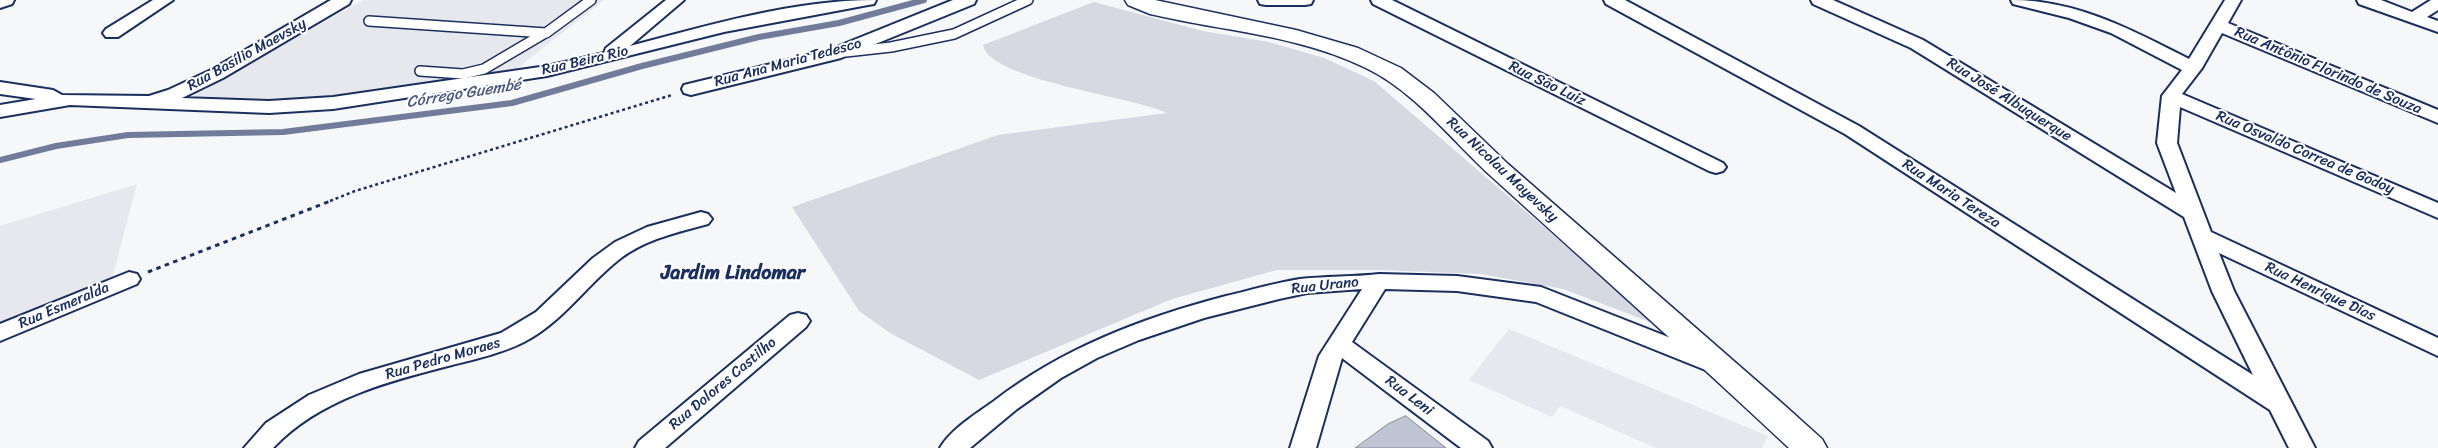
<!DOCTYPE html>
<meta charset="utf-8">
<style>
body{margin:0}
canvas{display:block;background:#f6f7f9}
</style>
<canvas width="2438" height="448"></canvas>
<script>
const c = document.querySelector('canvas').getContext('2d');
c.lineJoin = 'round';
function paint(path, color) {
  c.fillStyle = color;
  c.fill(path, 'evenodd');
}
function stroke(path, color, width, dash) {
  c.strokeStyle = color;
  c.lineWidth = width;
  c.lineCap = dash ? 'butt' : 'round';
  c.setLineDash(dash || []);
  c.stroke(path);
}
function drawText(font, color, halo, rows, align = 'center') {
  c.font = font + ' Sriracha,sans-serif';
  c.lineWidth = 4;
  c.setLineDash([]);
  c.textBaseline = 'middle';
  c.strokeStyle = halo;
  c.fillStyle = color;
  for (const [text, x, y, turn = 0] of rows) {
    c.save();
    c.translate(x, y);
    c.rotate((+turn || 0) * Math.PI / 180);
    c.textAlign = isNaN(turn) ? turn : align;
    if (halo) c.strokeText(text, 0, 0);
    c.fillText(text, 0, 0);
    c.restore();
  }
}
paint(new Path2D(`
 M 363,0 L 604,0 L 514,71 L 505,73 L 332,99 L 255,102 L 193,96 Z
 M 137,184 L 112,279 L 0,327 L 0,226 Z
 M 1509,329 L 1768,436 L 1762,448 L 1656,448 L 1560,406 L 1552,417 L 1469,380 Z`), '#e6e8ee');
paint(new Path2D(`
 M 1094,2 L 1203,31 L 1269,42 L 1324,58 L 1374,81 L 1658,325 L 1563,289 L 1481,274 L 1379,270 L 1277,270 L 1172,299 L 979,380 L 890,333 L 859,311 L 792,207 L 998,135 L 1167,113 C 1135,97 989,80 983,45 Z`), '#d6d9e2');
stroke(new Path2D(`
 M 0,160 L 56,146 L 128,135 L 283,132 L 512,103 L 642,66 L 759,37 L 839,23 L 924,0`), '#707c99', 6);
const building = new Path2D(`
 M 1406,416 L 1446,448 L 1355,448 L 1388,424 Z`);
paint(building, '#c0c4d3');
stroke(building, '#868994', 1);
const lane = new Path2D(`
 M 369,21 L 546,33 L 591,0
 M 846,52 L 891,47 L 954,34 L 1028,0
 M 420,71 L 463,74 L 484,69 L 545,33`);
const street = new Path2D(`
 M 0,0 L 14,0 L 12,4 L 0,8 Z
 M 153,0 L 173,0 L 118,37 L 106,37 L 103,33 L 106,29 Z
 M 331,0 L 351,0 L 349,4 L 223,78 L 182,98 L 269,101 L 333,97 L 547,66 L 604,53 L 606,48 L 666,0 L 684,0 L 630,46 C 710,25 793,0 876,0 L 874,4 L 868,5 L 724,32 L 547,76 L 333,109 L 269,113 L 70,105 L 0,117 L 0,105 L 36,99 L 0,94 L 0,82 L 53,90 L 62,95 L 149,96 L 168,90 L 211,70 Z
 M 953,0 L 976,0 L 974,4 L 841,58 L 691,95 L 684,93 L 682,89 L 684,85 L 829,50 Z
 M 1258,0 L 1313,0 L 1311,4 L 1305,5 L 1266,5 L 1260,4 Z
 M 1371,0 L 1392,0 L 1723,163 L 1726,167 L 1723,171 L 1716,173 L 1709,171 L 1373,4 Z
 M 1604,0 L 1625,0 L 1859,126 L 2253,375 L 2212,291 L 2184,217 L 1911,48 L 1813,4 L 1811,0 L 1833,0 L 1923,40 L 2176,193 L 2157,143 L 2162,96 L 2182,70 L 2111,33 L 2069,18 L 2013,4 L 2011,0 C 2077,0 2132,30 2189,59 L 2225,0 L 2241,0 L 2228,23 L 2438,110 L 2438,123 L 2222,33 L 2202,68 L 2182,94 L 2438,203 L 2438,218 L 2180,107 L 2177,143 L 2211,232 L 2438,338 L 2438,356 L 2219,253 L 2234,291 L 2315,448 L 2289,448 L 2270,410 L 1845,134 L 1606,4 Z
 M 2357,0 L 2381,0 L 2412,12 L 2431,0 L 2438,0 L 2438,10 L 2427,17 L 2438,21 L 2438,32 L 2359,4 Z
 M 701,212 L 708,214 L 712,219 L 708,224 C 679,232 646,239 621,258 C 587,284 563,322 524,342 C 502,353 476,359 452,365 C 389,381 319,399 273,448 L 244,448 L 266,423 L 309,395 L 359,374 L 501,333 L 536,312 L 593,258 L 615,242 L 647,227 Z
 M 129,272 L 137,274 L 140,279 L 137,284 L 0,341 L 0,324 Z
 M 1379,274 L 1457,276 L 1541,287 L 1719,357 L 1723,363 L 1719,369 L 1711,372 L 1703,369 L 1536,302 L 1457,291 L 1385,289 L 1352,342 L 1488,441 L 1492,448 L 1461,448 L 1342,358 L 1316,448 L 1290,448 L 1319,356 L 1362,289 L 1307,293 L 1279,299 L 1204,318 L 1139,340 L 1097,358 L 1061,378 L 1017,409 L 970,448 L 940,448 C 951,429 976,414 994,401 C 1063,348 1142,318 1226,296 C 1251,290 1275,283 1300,279 C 1326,276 1353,277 1379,274 Z
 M 798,313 L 806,315 L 810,321 L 806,327 L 665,448 L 635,448 L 639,441 L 790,315 Z`);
const secondary = new Path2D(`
 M 1125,0 L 1155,0 L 1296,30 L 1358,48 L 1401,68 L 1434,93 L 1508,164 L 1783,404 L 1822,439 L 1827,448 L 1789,448 C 1691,356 1591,267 1492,177 C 1451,140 1417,93 1366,68 C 1299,35 1222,31 1150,14 L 1128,5 Z`);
stroke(lane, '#1b2f5e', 12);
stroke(street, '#1b2f5e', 4);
stroke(secondary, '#1b2f5e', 3);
stroke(new Path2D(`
 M 330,201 L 355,191 L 672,95`), '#1b2f5e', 2.5, [3, 3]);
stroke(new Path2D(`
 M 148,272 L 333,200`), '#1b2f5e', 3, [4.5, 4.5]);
stroke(lane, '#fff', 9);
paint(street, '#fff');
paint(secondary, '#fff');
drawText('15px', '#1b2f5e', '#fff', [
 ["Rua Basílio Maevsky",247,55,-29],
 ["Rua Beira Rio",585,61,-13],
 ["Rua Ana Maria Tedesco",788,63,-15],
 ["Rua Antônio Florindo de Souza",2328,71,23],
 ["Rua São Luiz",1547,84,26],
 ["Rua José Albuquerque",2009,100,32],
 ["Rua Osvaldo Correa de Godoy",2305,153,23],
 ["Rua Nicolau Mayevsky",1502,170,43],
 ["Rua Maria Tereza",1951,194,33],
 ["Rua Urano",1325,286,-6],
 ["Rua Henrique Dias",2320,292,25],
 ["Rua Esmeralda",64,306,-23],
 ["Rua Pedro Moraes",443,359,-16],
 ["Rua Dolores Castilho",723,384,-40],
 ["Rua Leni",1409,396,37]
]);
drawText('italic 16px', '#4d5c81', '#fff', [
 ["Córrego Guembé",464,94,-9]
]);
drawText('bold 20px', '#1b2f5e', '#fff', [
 ["Jardim Lindomar",733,274]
]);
</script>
